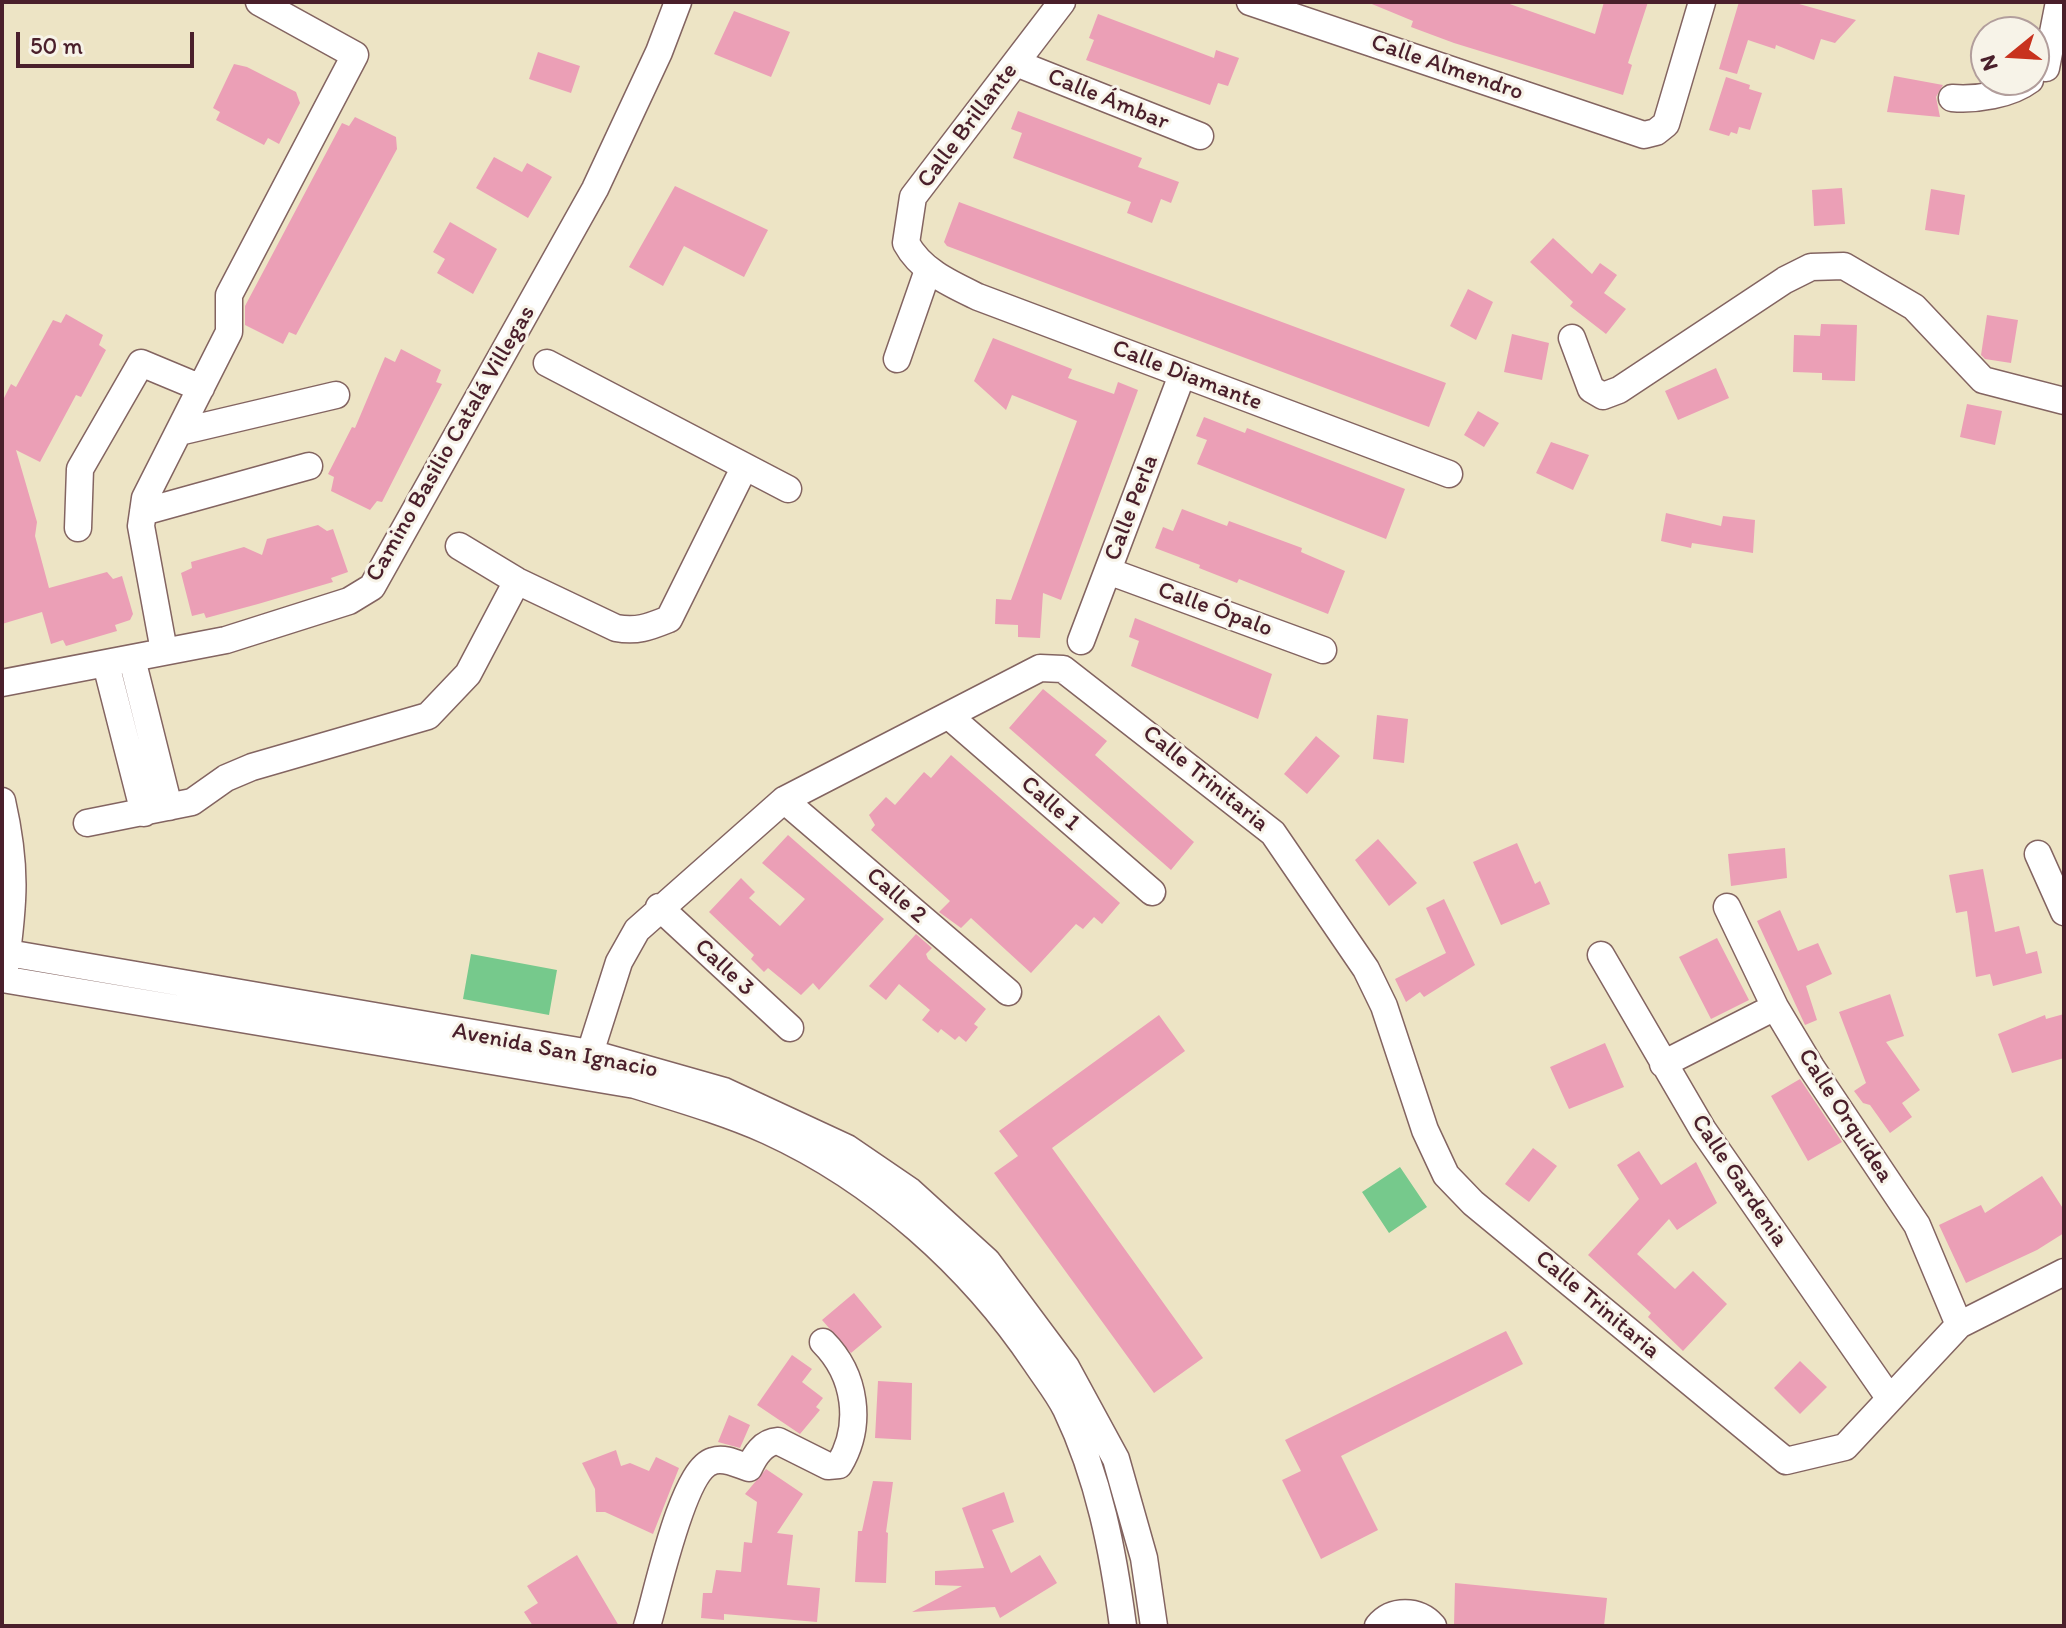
<!DOCTYPE html>
<meta charset="utf-8">
<style>
body{margin:0}
#map{position:relative;width:2066px;height:1628px;overflow:hidden;background:#ede4c5;font-family:Itim,sans-serif}
canvas{display:block}
.frame{position:absolute;inset:0;border:4px solid #4a1f2b;pointer-events:none}
.north{position:absolute;left:1970px;top:16px;width:80px;height:80px;box-sizing:border-box;background:#f7f3e8;border:2px solid #b29e9c;border-radius:50%;rotate:252deg;font-size:22px;font-weight:700;line-height:32px;text-align:center;color:#4a1f2b}
.north::after{content:'';display:block;margin:auto;width:28px;height:36px;background:#c8321e;clip-path:polygon(50% 0,100% 100%,50% 72%,0 100%)}
.scale{position:absolute;left:16px;top:32px;width:178px;height:36px;box-sizing:border-box;border:4px solid #4a1f2b;border-top:0;padding-left:10px;font-size:24px;line-height:28px;white-space:nowrap;color:#4a1f2b;-webkit-text-stroke:6px #f7f3e8;paint-order:stroke}
</style>
<div id="map">
<canvas width="2066" height="1628"></canvas>
<div class="frame"></div>
<div class="north">N</div>
<div class="scale">50 m</div>
</div>
<script>
const c = document.querySelector('canvas').getContext('2d');
c.lineJoin = 'round';
function paint(path, color) {
  c.fillStyle = color;
  c.fill(path, 'evenodd');
}
function stroke(path, color, width, dash) {
  c.strokeStyle = color;
  c.lineWidth = width;
  c.lineCap = dash ? 'butt' : 'round';
  c.setLineDash(dash || []);
  c.stroke(path);
}
function drawText(font, color, halo, rows, align = 'center') {
  c.font = font + ' Itim,sans-serif';
  c.lineWidth = 6;
  c.setLineDash([]);
  c.textBaseline = 'middle';
  c.strokeStyle = halo;
  c.fillStyle = color;
  for (const [text, x, y, turn = 0] of rows) {
    c.save();
    c.translate(x, y);
    c.rotate((+turn || 0) * Math.PI / 180);
    c.textAlign = isNaN(turn) ? turn : align;
    if (halo) c.strokeText(text, 0, 0);
    c.fillText(text, 0, 0);
    c.restore();
  }
}
paint(new Path2D(`
 M 471,954 L 557,970 L 549,1015 L 463,999 Z
 M 1400,1167 L 1427,1207 L 1389,1233 L 1362,1192 Z`), '#76c98c');
paint(new Path2D(`
 M 1367,2 L 1504,2 L 1595,34 L 1604,2 L 1648,2 L 1628,63 L 1632,65 L 1623,95 L 1454,43 L 1411,27 L 1413,21 Z
 M 1739,2 L 1792,2 L 1856,20 L 1835,43 L 1821,39 L 1814,60 L 1776,45 L 1775,49 L 1748,40 L 1737,74 L 1719,69 Z
 M 734,11 L 790,32 L 771,77 L 714,54 Z
 M 1098,14 L 1214,58 L 1216,50 L 1239,58 L 1228,86 L 1218,83 L 1210,105 L 1086,60 L 1094,40 L 1089,38 Z
 M 538,52 L 580,66 L 571,93 L 529,79 Z
 M 234,64 L 247,67 L 296,92 L 300,103 L 279,144 L 268,138 L 264,145 L 216,120 L 220,112 L 213,108 Z
 M 1894,76 L 1943,85 L 1936,97 L 1940,117 L 1887,112 Z
 M 1726,77 L 1750,85 L 1749,89 L 1762,93 L 1750,130 L 1739,127 L 1737,134 L 1731,132 L 1729,136 L 1709,130 Z
 M 1018,111 L 1142,158 L 1138,167 L 1179,182 L 1171,203 L 1161,199 L 1152,223 L 1127,213 L 1131,202 L 1013,158 L 1022,133 L 1011,129 Z
 M 355,117 L 396,137 L 397,149 L 296,335 L 289,332 L 283,344 L 245,325 L 245,306 L 342,123 L 349,126 Z
 M 494,157 L 522,172 L 527,163 L 552,177 L 528,218 L 476,188 Z
 M 675,186 L 768,230 L 744,277 L 684,246 L 663,286 L 629,267 Z
 M 1842,188 L 1845,224 L 1814,226 L 1812,190 Z
 M 1931,189 L 1965,195 L 1959,235 L 1925,230 Z
 M 959,202 L 1446,383 L 1429,427 L 947,246 L 944,242 Z
 M 450,222 L 497,249 L 473,294 L 437,273 L 445,259 L 433,252 Z
 M 1553,238 L 1592,274 L 1600,263 L 1617,275 L 1604,293 L 1626,309 L 1606,334 L 1570,306 L 1573,302 L 1530,262 Z
 M 1468,289 L 1493,302 L 1476,340 L 1450,326 Z
 M 66,314 L 103,335 L 99,345 L 106,350 L 81,397 L 76,395 L 40,462 L 16,450 L 37,522 L 35,536 L 49,588 L 107,572 L 113,579 L 122,576 L 133,614 L 130,620 L 115,625 L 117,631 L 66,646 L 63,640 L 51,644 L 42,612 L 2,624 L 2,402 L 11,384 L 16,387 L 53,320 L 61,323 Z
 M 1987,315 L 2018,320 L 2011,363 L 1985,359 L 1981,355 Z
 M 1821,324 L 1857,325 L 1855,381 L 1822,380 L 1822,373 L 1793,372 L 1794,335 L 1820,336 Z
 M 1512,334 L 1549,343 L 1542,380 L 1504,372 Z
 M 993,338 L 1072,369 L 1068,378 L 1114,394 L 1118,382 L 1138,390 L 1061,600 L 1043,593 L 1040,638 L 1018,637 L 1018,625 L 995,624 L 996,599 L 1011,600 L 1077,421 L 1012,395 L 1006,410 L 974,381 Z
 M 401,349 L 441,370 L 436,382 L 442,384 L 382,502 L 377,501 L 370,510 L 331,491 L 334,477 L 328,474 L 352,427 L 355,428 L 385,357 L 395,362 Z
 M 1716,368 L 1729,398 L 1678,420 L 1665,391 Z
 M 1967,404 L 2002,411 L 1995,445 L 1960,437 Z
 M 1478,411 L 1499,423 L 1484,447 L 1464,435 Z
 M 1204,417 L 1245,433 L 1247,428 L 1405,489 L 1386,539 L 1197,464 L 1207,440 L 1196,436 Z
 M 1551,442 L 1589,455 L 1573,490 L 1536,473 Z
 M 1182,509 L 1227,526 L 1229,521 L 1302,548 L 1301,552 L 1345,571 L 1328,614 L 1239,579 L 1237,583 L 1199,568 L 1200,565 L 1155,548 L 1163,527 L 1173,531 Z
 M 1666,513 L 1721,526 L 1723,516 L 1755,520 L 1753,553 L 1692,543 L 1691,548 L 1661,541 Z
 M 318,525 L 327,531 L 333,529 L 348,572 L 331,578 L 333,582 L 258,604 L 206,618 L 204,613 L 192,616 L 181,573 L 192,568 L 191,562 L 244,547 L 262,555 L 267,539 Z
 M 1135,618 L 1272,674 L 1258,719 L 1131,666 L 1139,641 L 1129,637 Z
 M 1043,689 L 1107,741 L 1095,755 L 1194,842 L 1171,870 L 1009,728 Z
 M 1377,715 L 1408,719 L 1404,763 L 1373,759 Z
 M 1316,736 L 1340,756 L 1307,794 L 1284,774 Z
 M 951,755 L 1120,903 L 1102,924 L 1094,917 L 1083,929 L 1076,924 L 1031,973 L 971,918 L 961,928 L 939,912 L 950,901 L 871,830 L 875,825 L 869,815 L 886,797 L 895,805 L 924,772 L 931,778 Z
 M 788,835 L 884,919 L 819,990 L 813,983 L 801,995 L 768,968 L 764,972 L 751,959 L 754,955 L 709,912 L 741,878 L 755,892 L 749,898 L 780,926 L 805,899 L 762,863 Z
 M 1378,839 L 1417,883 L 1389,906 L 1355,860 Z
 M 1517,843 L 1535,884 L 1540,881 L 1550,904 L 1501,925 L 1473,862 Z
 M 1785,848 L 1787,878 L 1731,886 L 1728,854 Z
 M 1983,869 L 1995,932 L 2019,926 L 2026,954 L 2037,951 L 2042,973 L 1993,986 L 1990,974 L 1976,977 L 1967,911 L 1956,913 L 1949,875 Z
 M 1444,899 L 1475,965 L 1424,997 L 1420,992 L 1406,1002 L 1395,979 L 1446,953 L 1426,908 Z
 M 1780,910 L 1798,951 L 1818,943 L 1832,974 L 1806,986 L 1817,1020 L 1805,1025 L 1757,921 Z
 M 916,934 L 932,948 L 926,954 L 928,959 L 986,1009 L 974,1024 L 978,1027 L 966,1042 L 959,1036 L 955,1040 L 941,1029 L 938,1033 L 922,1020 L 930,1010 L 899,984 L 886,1000 L 869,986 Z
 M 1717,938 L 1749,1000 L 1711,1019 L 1679,957 Z
 M 1890,994 L 1904,1036 L 1886,1042 L 1920,1090 L 1902,1103 L 1912,1117 L 1890,1133 L 1870,1105 L 1863,1103 L 1854,1091 L 1866,1083 L 1839,1012 Z
 M 2064,1014 L 2064,1058 L 2012,1073 L 1998,1034 L 2045,1015 L 2046,1019 Z
 M 1159,1015 L 1185,1051 L 1052,1148 L 1203,1358 L 1154,1393 L 994,1173 L 1018,1156 L 999,1131 Z
 M 1605,1043 L 1624,1087 L 1569,1109 L 1550,1067 Z
 M 1800,1079 L 1842,1142 L 1808,1161 L 1771,1096 Z
 M 1533,1148 L 1557,1166 L 1529,1202 L 1505,1184 Z
 M 1639,1151 L 1661,1185 L 1696,1162 L 1717,1203 L 1677,1230 L 1669,1219 L 1637,1254 L 1675,1289 L 1693,1271 L 1727,1304 L 1683,1351 L 1648,1317 L 1651,1313 L 1588,1255 L 1639,1199 L 1617,1165 Z
 M 2042,1176 L 2064,1210 L 2064,1233 L 2037,1250 L 1966,1283 L 1939,1225 L 1981,1205 L 1985,1213 Z
 M 854,1293 L 882,1327 L 851,1353 L 822,1320 Z
 M 1506,1331 L 1523,1364 L 1341,1456 L 1378,1530 L 1321,1559 L 1282,1480 L 1301,1471 L 1285,1440 Z
 M 792,1355 L 812,1369 L 802,1382 L 823,1398 L 816,1407 L 820,1410 L 800,1434 L 757,1405 Z
 M 1800,1361 L 1827,1387 L 1800,1414 L 1774,1388 Z
 M 878,1381 L 912,1383 L 911,1440 L 875,1438 Z
 M 729,1415 L 750,1425 L 740,1448 L 718,1442 Z
 M 616,1450 L 621,1466 L 630,1463 L 649,1471 L 656,1457 L 679,1468 L 653,1534 L 605,1512 L 596,1512 L 595,1489 L 582,1463 Z
 M 766,1469 L 803,1494 L 777,1533 L 793,1535 L 787,1585 L 820,1588 L 817,1622 L 724,1614 L 724,1620 L 701,1618 L 703,1593 L 712,1593 L 716,1570 L 741,1572 L 744,1542 L 752,1543 L 757,1502 L 745,1494 Z
 M 873,1481 L 893,1482 L 886,1532 L 888,1533 L 886,1583 L 855,1582 L 858,1531 L 862,1531 Z
 M 1004,1492 L 1014,1522 L 992,1530 L 1011,1573 L 1040,1555 L 1057,1583 L 1000,1618 L 995,1607 L 912,1612 L 962,1586 L 935,1585 L 935,1571 L 984,1568 L 962,1508 Z
 M 577,1555 L 619,1626 L 533,1626 L 524,1612 L 538,1603 L 527,1586 Z
 M 1455,1583 L 1607,1598 L 1604,1626 L 1454,1626 Z`), '#eb9fb6');
const minor = new Path2D(`
 M 1062,2 L 913,197 L 906,243 C 921,271 951,284 978,297 L 1449,474
 M 1250,2 L 1644,135 L 1656,132 L 1666,124 L 1702,2
 M 1016,63 L 1200,136
 M 2046,68 L 2059,2
 M 1952,98 C 1976,100 2010,95 2030,80
 M 1572,338 L 1591,389 L 1603,396 L 1619,390 L 1785,280 L 1811,267 L 1844,266 L 1914,307 L 1983,380 L 2064,401
 M 897,359 L 928,270
 M 547,363 L 788,489
 M 179,432 L 336,395
 M 143,512 L 309,466
 M 78,528 L 80,469 L 141,363 L 201,388
 M 459,546 L 517,581 L 616,628 C 637,632 649,627 669,619 L 744,468
 M 1108,571 L 1323,650
 M 1081,641 L 1182,375
 M 164,651 L 141,526 L 145,498 L 229,332 L 229,295 L 355,55 L 259,2
 M 132,659 L 169,807
 M 106,664 L 144,813
 M 2,683 L 226,640 L 349,601 L 372,587 L 595,189 L 659,52 L 678,2
 M 949,716 L 1152,892
 M 784,800 L 1008,992
 M 2,801 C 17,867 14,902 5,968
 M 87,823 L 192,802 L 226,778 L 252,767 L 428,716 L 468,674 L 517,581
 M 2038,854 L 2064,912
 M 659,907 L 790,1028
 M 1727,907 L 1775,1007 L 1811,1067 L 1917,1225 L 1959,1325
 M 2,952 L 590,1053 L 724,1091 L 847,1148 L 910,1191 L 987,1261 L 1066,1367 L 1116,1459 L 1144,1558 L 1154,1626
 M 1601,955 L 1703,1130 L 1890,1399
 M 2,979 L 635,1085 C 680,1099 725,1112 768,1131 C 875,1180 971,1266 1036,1363 C 1046,1378 1058,1393 1066,1409 C 1099,1478 1113,1551 1123,1626
 M 590,1053 L 619,962 L 637,930 L 784,800 L 1040,668 L 1063,669 L 1273,833 L 1366,969 L 1384,1006 L 1425,1130 L 1446,1175 L 1473,1203 L 1786,1461 L 1845,1447 L 1959,1325 L 2064,1272
 M 1663,1064 L 1775,1007
 M 647,1626 C 657,1594 682,1470 713,1461 C 725,1457 737,1464 749,1468 C 755,1455 763,1442 778,1441 L 828,1466 L 839,1465 C 863,1425 856,1375 823,1342
 M 1378,1626 C 1392,1609 1418,1609 1433,1626`);
stroke(minor, '#836461', 29);
stroke(minor, '#fff', 26);
drawText('24px', '#4a1f2b', '#f7f3e8', [
 ["Calle Almendro",1447,68,19],
 ["Calle Ámbar",1108,100,22],
 ["Calle Brillante",968,126,-53],
 ["Calle Diamante",1187,376,21],
 ["Camino Basilio Catalá Villegas",451,444,-60],
 ["Calle Perla",1132,508,-69],
 ["Calle Ópalo",1215,610,20],
 ["Calle Trinitaria",1205,779,39],
 ["Calle 1",1050,804,41],
 ["Calle 2",896,896,41],
 ["Calle 3",724,968,43],
 ["Avenida San Ignacio",555,1051,11],
 ["Calle Orquídea",1845,1116,57],
 ["Calle Gardenia",1739,1181,56],
 ["Calle Trinitaria",1597,1305,40]
]);
</script>
